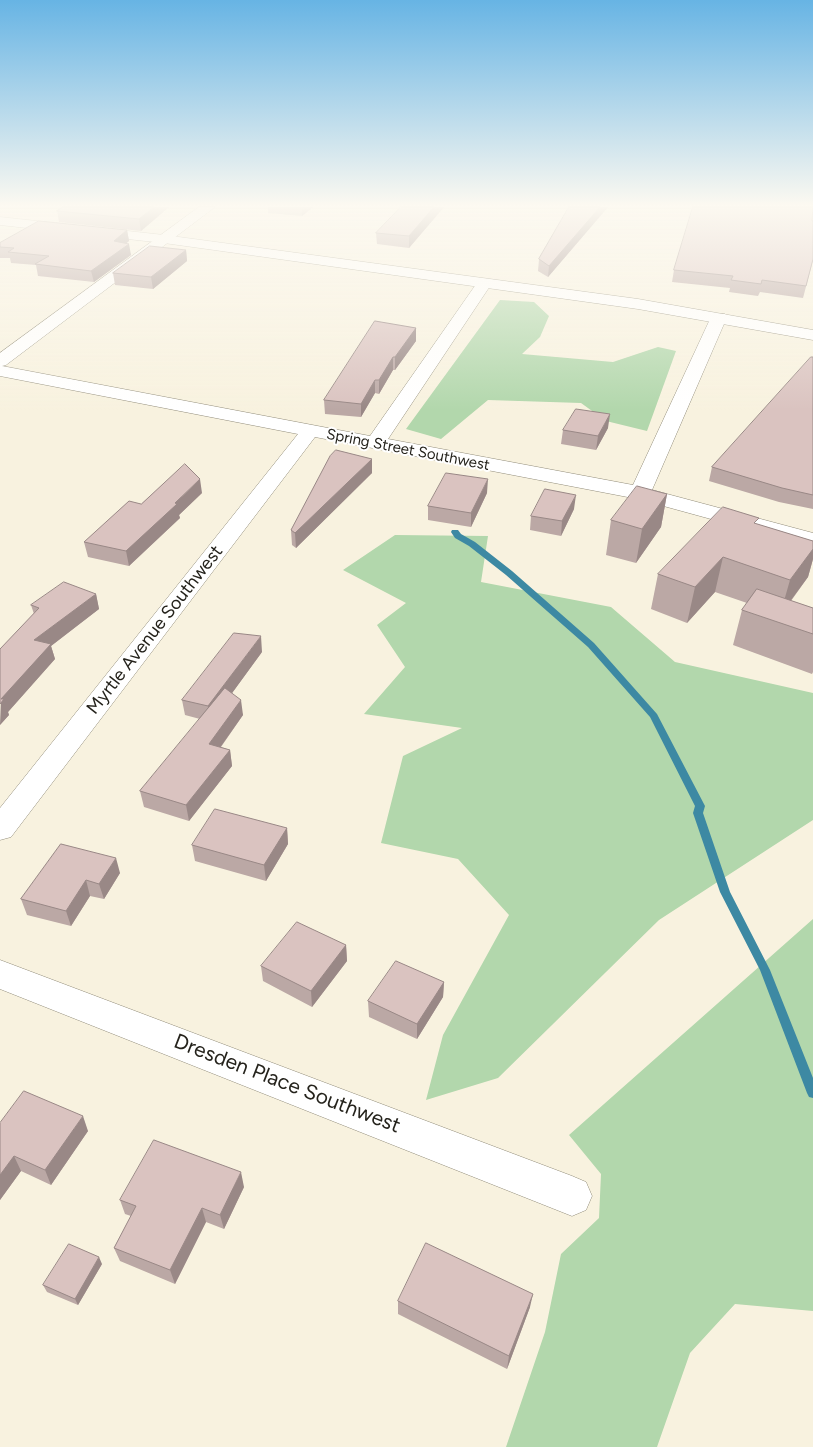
<!DOCTYPE html>
<style>
body{margin:0}
canvas{display:block;background:#f8f2df}
</style>
<canvas width="813" height="1447"></canvas>
<script>
const c = document.querySelector('canvas').getContext('2d');
c.lineJoin = 'round';
function paint(path, color) {
  c.fillStyle = color;
  c.fill(path, 'evenodd');
}
function stroke(path, color, width, dash) {
  c.strokeStyle = color;
  c.lineWidth = width;
  c.lineCap = dash ? 'butt' : 'round';
  c.setLineDash(dash || []);
  c.stroke(path);
}
function drawText(font, color, halo, rows, align = 'center') {
  c.font = font + ' Figtree,sans-serif';
  c.lineWidth = 4;
  c.setLineDash([]);
  c.textBaseline = 'middle';
  c.strokeStyle = halo;
  c.fillStyle = color;
  for (const [text, x, y, turn = 0] of rows) {
    c.save();
    c.translate(x, y);
    c.rotate((+turn || 0) * Math.PI / 180);
    c.textAlign = isNaN(turn) ? turn : align;
    if (halo) c.strokeText(text, 0, 0);
    c.fillText(text, 0, 0);
    c.restore();
  }
}
paint(new Path2D(`
 M 500,300 L 534,302 L 549,316 L 540,337 L 522,354 L 613,362 L 658,347 L 676,351 L 647,431 L 606,421 L 581,403 L 488,400 L 441,439 L 406,429 Z
 M 395,535 L 488,536 L 481,582 L 611,607 L 675,662 L 813,693 L 813,820 L 659,920 L 498,1078 L 426,1100 L 443,1035 L 509,915 L 458,859 L 381,843 L 403,756 L 462,728 L 364,714 L 405,667 L 377,625 L 406,603 L 343,570 Z
 M 813,919 L 813,1311 L 735,1304 L 690,1353 L 657,1447 L 506,1447 L 545,1332 L 561,1254 L 599,1218 L 601,1174 L 569,1135 Z`), '#b2d7ac');
paint(new Path2D(`
 M 452,530 L 458,530 L 461,534 L 475,542 L 512,571 L 594,643 L 657,714 L 705,806 L 703,813 L 730,892 L 770,970 L 813,1078 L 813,1098 L 809,1097 L 807,1093 L 760,970 L 720,892 L 693,813 L 695,806 L 650,717 L 588,647 L 506,575 L 469,546 L 455,538 L 451,532 Z`), '#3d89a3');
const minor = new Path2D(`
 M 199,207 L 215,207 L 6,365 L 2,366 L 370,436 L 479,280 L 489,280 L 492,283 L 388,439 L 633,485 L 711,317 L 713,314 L 725,314 L 727,317 L 652,490 L 813,533 L 813,547 L 638,499 L 315,437 L 11,837 L 0,840 L 0,808 L 298,434 L 0,376 L 0,353 Z
 M 0,960 L 572,1176 L 586,1182 L 592,1196 L 586,1210 L 572,1216 L 0,989 Z`);
const major = new Path2D(`
 M 0,217 L 164,235 L 638,299 L 813,330 L 813,340 L 638,309 L 164,243 L 0,225 Z`);
stroke(minor, '#928d7b', 1);
stroke(major, '#928d7b', 1);
paint(minor, '#fff');
paint(major, '#fff');
paint(new Path2D(`
 M 63,207 L 169,207 L 141,231 L 59,222 L 57,211 Z
 M 268,207 L 313,207 L 302,216 L 268,213 Z
 M 444,207 L 409,248 L 377,244 L 376,233 Z
 M 569,207 L 608,207 L 548,277 L 538,271 L 539,259 Z
 M 127,230 L 129,241 L 126,243 L 131,255 L 94,282 L 38,276 L 36,265 L 11,263 L 10,258 L 0,258 L 0,243 Z
 M 186,250 L 187,261 L 153,289 L 115,285 L 113,273 Z
 M 813,260 L 803,298 L 760,292 L 758,296 L 729,292 L 730,288 L 672,282 L 674,270 Z
 M 416,328 L 416,341 L 395,370 L 393,370 L 379,394 L 375,393 L 361,417 L 325,414 L 324,400 Z
 M 813,357 L 813,509 L 779,502 L 709,481 L 712,467 Z
 M 608,428 L 596,450 L 561,444 L 563,430 Z
 M 372,459 L 372,473 L 296,548 L 292,545 L 291,530 Z
 M 202,493 L 179,515 L 180,518 L 129,566 L 88,557 L 84,542 L 141,504 Z
 M 487,493 L 471,527 L 428,520 L 428,506 Z
 M 667,494 L 661,527 L 636,563 L 606,555 L 611,520 Z
 M 574,509 L 561,536 L 530,530 L 531,516 Z
 M 757,524 L 813,541 L 813,559 L 808,577 L 791,601 L 813,608 L 813,672 L 812,674 L 733,645 L 742,610 L 747,603 L 715,592 L 687,623 L 651,609 L 658,574 Z
 M 96,594 L 99,609 L 51,646 L 55,659 L 8,712 L 9,715 L 0,725 L 34,614 L 31,605 Z
 M 262,652 L 232,693 L 243,715 L 221,747 L 230,750 L 232,766 L 189,821 L 144,807 L 140,791 L 200,719 L 185,715 L 182,700 Z
 M 287,828 L 288,844 L 266,881 L 195,861 L 192,845 Z
 M 61,844 L 120,873 L 104,899 L 90,896 L 71,926 L 27,915 L 21,899 Z
 M 346,945 L 347,961 L 312,1007 L 263,981 L 261,966 Z
 M 444,982 L 443,997 L 417,1039 L 369,1017 L 368,1001 Z
 M 0,1123 L 88,1131 L 51,1185 L 21,1171 L 0,1200 Z
 M 244,1187 L 224,1229 L 206,1222 L 175,1284 L 120,1261 L 114,1248 L 131,1216 L 125,1214 L 120,1200 Z
 M 102,1264 L 78,1305 L 47,1292 L 43,1285 Z
 M 398,1301 L 530,1307 L 507,1369 L 398,1314 Z`), '#bba8a5');
paint(new Path2D(`
 M 154,207 L 169,207 L 141,231 L 139,219 Z
 M 302,207 L 313,207 L 302,216 Z
 M 434,207 L 444,207 L 409,248 L 409,236 Z
 M 600,207 L 608,207 L 548,277 L 549,266 Z
 M 127,230 L 129,241 L 116,252 L 114,241 Z
 M 129,244 L 131,255 L 94,282 L 91,271 Z
 M 186,250 L 187,261 L 153,289 L 151,277 Z
 M 416,328 L 416,341 L 395,370 L 395,357 Z
 M 393,357 L 393,370 L 379,394 L 379,380 Z
 M 375,380 L 375,393 L 361,417 L 361,404 Z
 M 610,414 L 608,428 L 596,450 L 598,436 Z
 M 372,459 L 372,473 L 296,548 L 295,533 Z
 M 200,479 L 202,493 L 179,515 L 180,518 L 129,566 L 126,551 Z
 M 488,479 L 487,493 L 471,527 L 471,513 Z
 M 667,494 L 661,527 L 636,563 L 642,529 Z
 M 576,495 L 574,509 L 561,536 L 562,521 Z
 M 813,549 L 813,559 L 808,577 L 780,615 L 790,580 Z
 M 723,557 L 715,592 L 687,623 L 695,587 Z
 M 96,594 L 99,609 L 51,646 L 55,659 L 8,712 L 9,715 L 0,725 L 1,699 L 34,640 Z
 M 261,636 L 262,652 L 211,722 L 208,706 Z
 M 241,700 L 243,715 L 212,759 L 209,744 Z
 M 230,750 L 232,766 L 189,821 L 186,805 Z
 M 287,828 L 288,844 L 266,881 L 264,865 Z
 M 116,858 L 120,873 L 104,899 L 99,884 Z
 M 86,880 L 90,896 L 71,926 L 66,911 Z
 M 346,945 L 347,961 L 312,1007 L 311,991 Z
 M 444,982 L 443,997 L 417,1039 L 417,1024 Z
 M 83,1116 L 88,1131 L 51,1185 L 45,1170 Z
 M 14,1156 L 21,1171 L 0,1200 L 0,1175 Z
 M 241,1172 L 244,1187 L 224,1229 L 220,1215 Z
 M 202,1208 L 206,1222 L 175,1284 L 170,1270 Z
 M 99,1257 L 102,1264 L 78,1305 L 75,1299 Z
 M 533,1294 L 530,1307 L 507,1369 L 509,1356 Z`), '#998886');
const building = new Path2D(`
 M 63,207 L 154,207 L 139,219 L 57,211 Z
 M 401,207 L 434,207 L 409,236 L 376,233 Z
 M 569,207 L 600,207 L 549,266 L 539,259 Z
 M 693,207 L 813,207 L 812,221 L 813,221 L 813,259 L 806,286 L 762,280 L 761,284 L 731,280 L 733,276 L 674,270 Z
 M 39,221 L 127,230 L 114,241 L 129,244 L 91,271 L 35,264 L 49,256 L 8,252 L 14,248 L 0,247 L 0,243 Z
 M 150,246 L 186,250 L 151,277 L 113,273 Z
 M 375,321 L 416,328 L 395,357 L 393,357 L 379,380 L 375,380 L 361,404 L 324,400 Z
 M 811,357 L 813,357 L 813,495 L 782,488 L 712,467 Z
 M 576,409 L 610,414 L 598,436 L 563,430 Z
 M 336,450 L 372,459 L 295,533 L 291,530 L 330,456 Z
 M 185,464 L 200,479 L 175,503 L 177,504 L 126,551 L 84,542 L 129,501 L 141,504 Z
 M 446,473 L 488,479 L 471,513 L 428,506 Z
 M 637,486 L 667,494 L 642,529 L 611,520 Z
 M 545,489 L 576,495 L 562,521 L 531,516 Z
 M 723,507 L 759,518 L 754,523 L 813,541 L 813,549 L 790,580 L 723,557 L 695,587 L 658,574 Z
 M 64,582 L 96,594 L 34,640 L 51,644 L 1,699 L 4,699 L 0,704 L 0,649 L 39,608 L 31,605 Z
 M 757,589 L 813,608 L 813,634 L 742,610 Z
 M 234,633 L 261,636 L 208,706 L 182,700 Z
 M 225,688 L 241,700 L 209,744 L 230,750 L 186,805 L 140,791 Z
 M 215,809 L 287,828 L 264,865 L 192,845 Z
 M 61,844 L 116,858 L 99,884 L 86,880 L 66,911 L 21,899 Z
 M 297,922 L 346,945 L 311,991 L 261,966 Z
 M 396,961 L 444,982 L 417,1024 L 368,1001 Z
 M 24,1091 L 83,1116 L 45,1170 L 14,1156 L 0,1175 L 0,1123 Z
 M 154,1140 L 241,1172 L 220,1215 L 202,1208 L 170,1270 L 114,1248 L 136,1206 L 120,1200 Z
 M 426,1243 L 533,1294 L 509,1356 L 398,1301 Z
 M 69,1244 L 99,1257 L 75,1299 L 43,1285 Z`);
paint(building, '#dac3c0');
stroke(building, '#998886', 1);
const sky = c.createLinearGradient(0, 0, 0, 410);
sky.addColorStop(0, '#67b4e4');
sky.addColorStop(0.5, '#fcf9f1');
sky.addColorStop(1, '#fcf9f100');
c.fillStyle = sky;
c.fillRect(0, 0, 813, 410);
drawText('15px', '#25231c', '#fff', [
 ["Spring Street Southwest",408,450,11]
]);
drawText('18px', '#25231c', '#fff', [
 ["Myrtle Avenue Southwest",155,630,-52]
]);
drawText('21px', '#25231c', '#fff', [
 ["Dresden Place Southwest",287,1084,21]
]);
</script>
